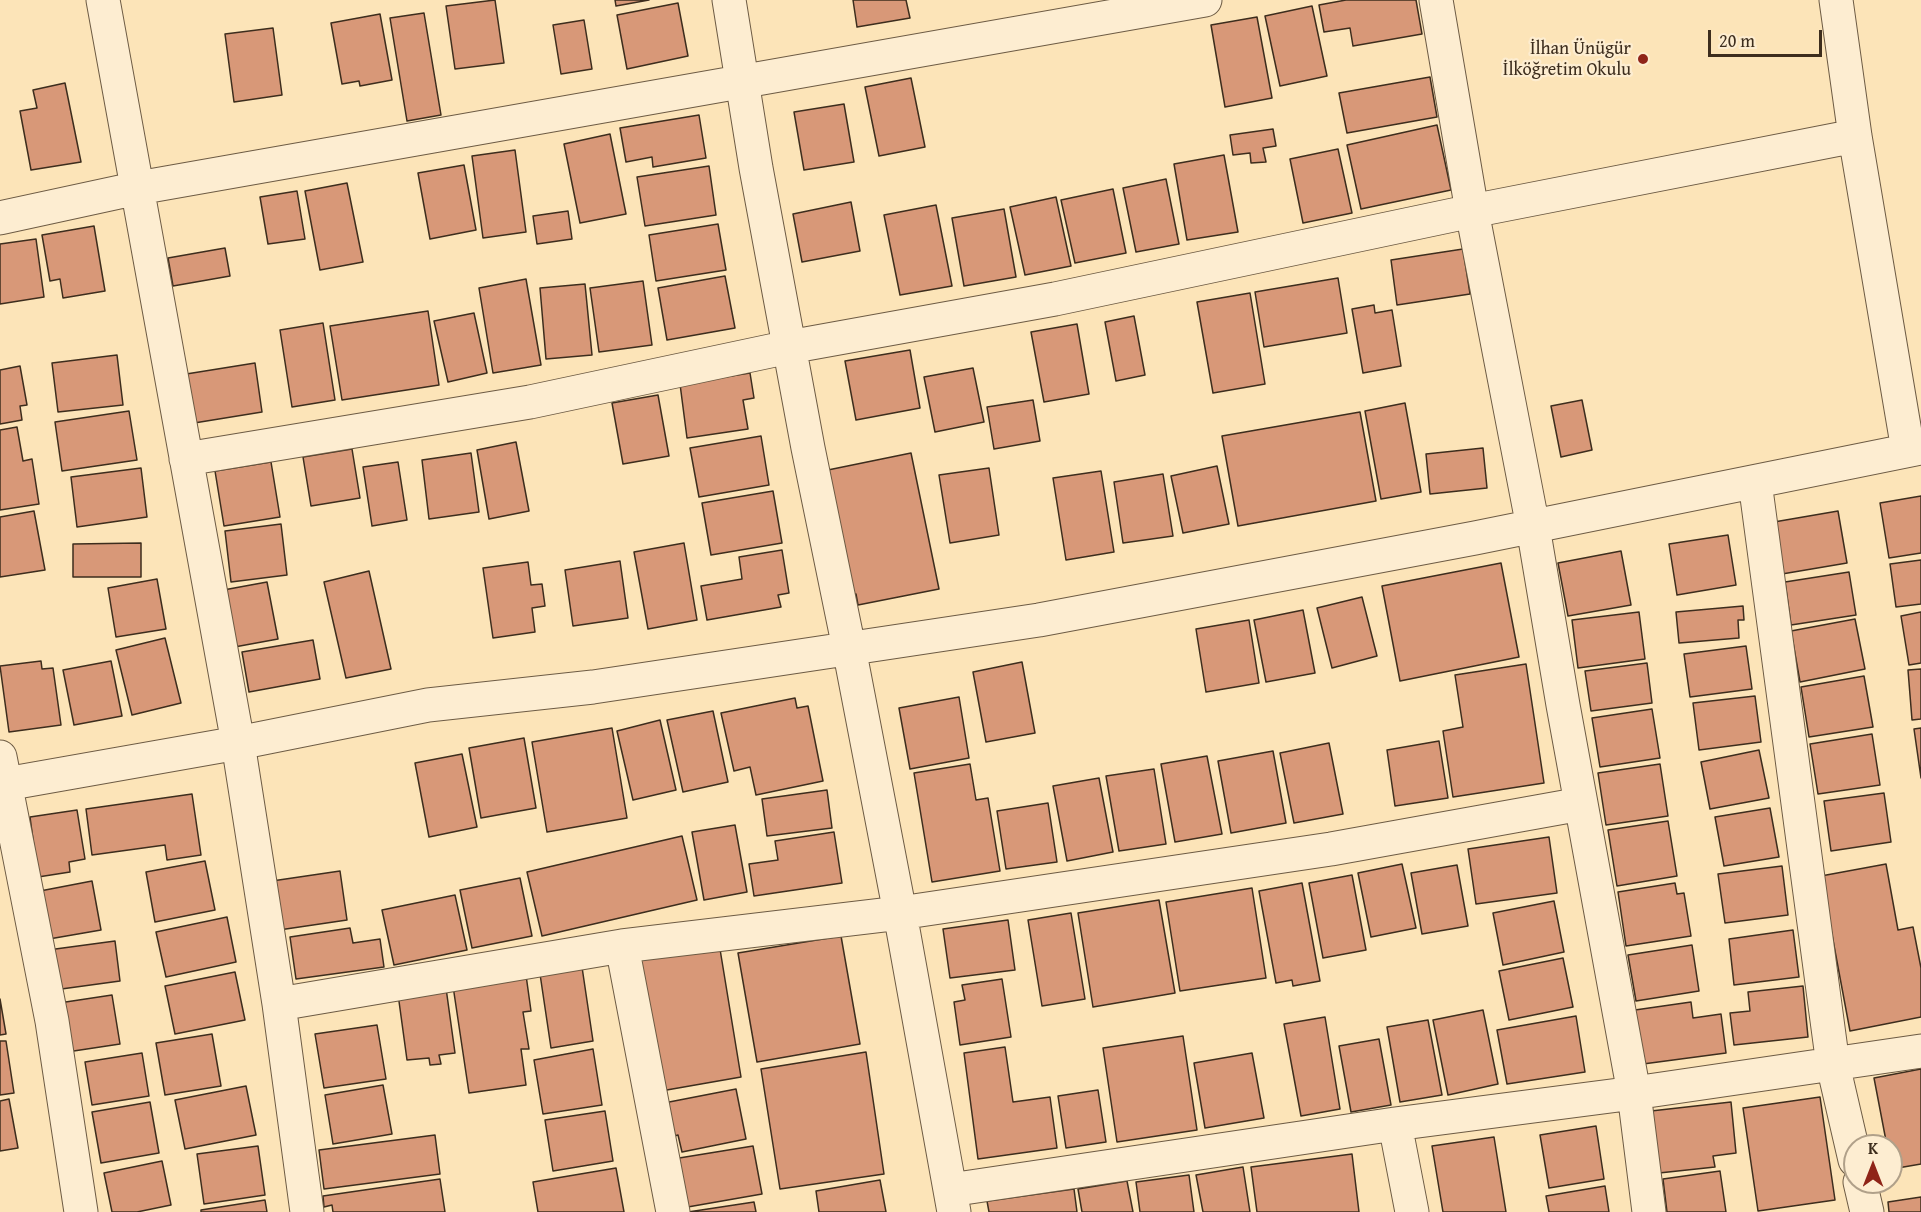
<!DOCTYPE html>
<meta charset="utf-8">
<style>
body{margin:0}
#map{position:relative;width:1921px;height:1212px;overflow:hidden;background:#fce4b8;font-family:"Gentium Book Plus",serif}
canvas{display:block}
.north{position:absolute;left:1843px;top:1134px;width:60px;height:60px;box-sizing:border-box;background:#fdedd1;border:2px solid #b0a089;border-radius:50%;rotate:0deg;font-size:16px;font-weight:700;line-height:24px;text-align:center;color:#3d2d1d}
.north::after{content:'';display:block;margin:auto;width:21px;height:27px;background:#8f2418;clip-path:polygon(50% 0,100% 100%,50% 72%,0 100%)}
.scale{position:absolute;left:1708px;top:30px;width:114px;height:27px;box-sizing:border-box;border:3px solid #3d2d1d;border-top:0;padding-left:8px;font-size:18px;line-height:21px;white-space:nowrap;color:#3d2d1d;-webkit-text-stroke:4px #fdedd1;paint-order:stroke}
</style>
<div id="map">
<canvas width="1921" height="1212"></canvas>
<div class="north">K</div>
<div class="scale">20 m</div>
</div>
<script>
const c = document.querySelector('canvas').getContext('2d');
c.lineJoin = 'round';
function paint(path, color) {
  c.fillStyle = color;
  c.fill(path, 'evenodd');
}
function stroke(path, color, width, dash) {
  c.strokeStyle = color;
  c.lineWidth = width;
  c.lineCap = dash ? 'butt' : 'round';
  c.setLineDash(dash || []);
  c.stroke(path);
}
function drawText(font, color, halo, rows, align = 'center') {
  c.font = font + ' "Gentium Book Plus",serif';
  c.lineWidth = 4.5;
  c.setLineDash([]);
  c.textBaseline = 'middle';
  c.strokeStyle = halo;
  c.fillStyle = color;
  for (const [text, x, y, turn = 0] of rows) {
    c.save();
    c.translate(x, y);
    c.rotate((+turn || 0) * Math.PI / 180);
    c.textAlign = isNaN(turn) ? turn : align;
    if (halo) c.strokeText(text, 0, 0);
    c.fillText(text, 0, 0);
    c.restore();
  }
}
const building = new Path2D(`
 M 495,0 L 504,63 L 455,69 L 446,6 Z
 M 615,0 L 649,0 L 616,6 Z
 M 853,0 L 906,0 L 910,18 L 857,27 Z
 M 1346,0 L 1416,0 L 1422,34 L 1353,46 L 1350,28 L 1324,32 L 1319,5 Z
 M 678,3 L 688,56 L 627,69 L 617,15 Z
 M 1312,6 L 1327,76 L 1280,86 L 1265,16 Z
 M 424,13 L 441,115 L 407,121 L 390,18 Z
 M 380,14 L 392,80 L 360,86 L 359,81 L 342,84 L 331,23 Z
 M 1257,17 L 1272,98 L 1225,107 L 1211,25 Z
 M 584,20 L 592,69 L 561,74 L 553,25 Z
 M 273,28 L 282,95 L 234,102 L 225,34 Z
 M 1430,77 L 1437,117 L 1347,133 L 1339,93 Z
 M 911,78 L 925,147 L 879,156 L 865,87 Z
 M 65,83 L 81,162 L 31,170 L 20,111 L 37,108 L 33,90 Z
 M 844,104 L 854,162 L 804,170 L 794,112 Z
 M 699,115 L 706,158 L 653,167 L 652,157 L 626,162 L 620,128 Z
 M 1437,125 L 1451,190 L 1361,209 L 1347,145 Z
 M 1273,129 L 1276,146 L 1263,148 L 1266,162 L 1251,163 L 1250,153 L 1233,155 L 1230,135 Z
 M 610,134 L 626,214 L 580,223 L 564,144 Z
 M 1338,149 L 1352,213 L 1303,223 L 1290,159 Z
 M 515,150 L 526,232 L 483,238 L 472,156 Z
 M 1224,155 L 1238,232 L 1187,240 L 1174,164 Z
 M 464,165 L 476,230 L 430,239 L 418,173 Z
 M 709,166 L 716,215 L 645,226 L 637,177 Z
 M 1166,179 L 1179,244 L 1136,252 L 1123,188 Z
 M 347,183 L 363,262 L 320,270 L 305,191 Z
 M 1113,189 L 1126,253 L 1075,263 L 1061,200 Z
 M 297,191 L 305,239 L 268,244 L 260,197 Z
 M 1056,197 L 1071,266 L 1025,275 L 1010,207 Z
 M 851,202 L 860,251 L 802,262 L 793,214 Z
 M 936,205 L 952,286 L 900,295 L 884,215 Z
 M 1004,209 L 1016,277 L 964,286 L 952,218 Z
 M 568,211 L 572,239 L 537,244 L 533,216 Z
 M 718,224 L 726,270 L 656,281 L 649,235 Z
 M 94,226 L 105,291 L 63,298 L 60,279 L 50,281 L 42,235 Z
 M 36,239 L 44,297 L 0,304 L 0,244 Z
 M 225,248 L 230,276 L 173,286 L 168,258 Z
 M 1463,249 L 1470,294 L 1397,305 L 1391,260 Z
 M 725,276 L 735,328 L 667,340 L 658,288 Z
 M 1338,278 L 1347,333 L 1264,347 L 1255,292 Z
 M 526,279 L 541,365 L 493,373 L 479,288 Z
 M 643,281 L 652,345 L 599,352 L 590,288 Z
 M 585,284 L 592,355 L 546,359 L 540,288 Z
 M 1250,293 L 1265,384 L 1213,393 L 1197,302 Z
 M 1374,305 L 1375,313 L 1392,310 L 1401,366 L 1363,373 L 1352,309 Z
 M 428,311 L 439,385 L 342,400 L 330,326 Z
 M 474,313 L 487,373 L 448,382 L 434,321 Z
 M 1134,316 L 1145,375 L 1116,381 L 1105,322 Z
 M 323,323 L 335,400 L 292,407 L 280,330 Z
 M 1077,324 L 1089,394 L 1044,402 L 1031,332 Z
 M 910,350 L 920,408 L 856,420 L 845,361 Z
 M 117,355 L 123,405 L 58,412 L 52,363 Z
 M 255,363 L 262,412 L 188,424 L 180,375 Z
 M 20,366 L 27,405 L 20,406 L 22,420 L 0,424 L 0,370 Z
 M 973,368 L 984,422 L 935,432 L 924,377 Z
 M 750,373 L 754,398 L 743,400 L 748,429 L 687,438 L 680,384 Z
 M 658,395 L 669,456 L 623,464 L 612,403 Z
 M 1033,400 L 1040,441 L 994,449 L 987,407 Z
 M 1582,400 L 1592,450 L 1561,457 L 1551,406 Z
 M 1405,403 L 1421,492 L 1381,499 L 1365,411 Z
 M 129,411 L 137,460 L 62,471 L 55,422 Z
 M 1360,412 L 1376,501 L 1238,526 L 1222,436 Z
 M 17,427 L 23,461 L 32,459 L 39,504 L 0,510 L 0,430 Z
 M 761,436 L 769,485 L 699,497 L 690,448 Z
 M 516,442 L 529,511 L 489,519 L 477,450 Z
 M 1483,448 L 1487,488 L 1430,494 L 1426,454 Z
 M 352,449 L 360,498 L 311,506 L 303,457 Z
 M 471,453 L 479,512 L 429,519 L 422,460 Z
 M 911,453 L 939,589 L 858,605 L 856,594 L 849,596 L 823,471 Z
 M 271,462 L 280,517 L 224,526 L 215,471 Z
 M 398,462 L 407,520 L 372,526 L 363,467 Z
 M 1217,466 L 1229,524 L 1183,533 L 1171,476 Z
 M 141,468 L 147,517 L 77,527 L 71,477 Z
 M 989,468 L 999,535 L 950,543 L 939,475 Z
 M 1101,471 L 1114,552 L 1066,560 L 1053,478 Z
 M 1163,474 L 1173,536 L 1123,543 L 1114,482 Z
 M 773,491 L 782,543 L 711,555 L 702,503 Z
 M 1921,496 L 1921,553 L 1889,558 L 1880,503 Z
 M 34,511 L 45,570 L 0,577 L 0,517 Z
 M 1838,511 L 1847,563 L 1782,574 L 1774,522 Z
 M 281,524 L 287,575 L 231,582 L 225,531 Z
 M 1728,535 L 1736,585 L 1677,595 L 1669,544 Z
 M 141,543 L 141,577 L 73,577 L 73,544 Z
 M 684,543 L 697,620 L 648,629 L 634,552 Z
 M 782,550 L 789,593 L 778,595 L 781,607 L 707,620 L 701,586 L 742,579 L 739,557 Z
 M 1621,551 L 1631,605 L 1568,616 L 1558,563 Z
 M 1921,560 L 1921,604 L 1896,607 L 1890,564 Z
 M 620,561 L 628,618 L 573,626 L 565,570 Z
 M 528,562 L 531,585 L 542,584 L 545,606 L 532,608 L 535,632 L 493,638 L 483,568 Z
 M 1501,563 L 1519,657 L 1400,681 L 1382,586 Z
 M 369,571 L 391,669 L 346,678 L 324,582 Z
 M 1849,572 L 1856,615 L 1791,625 L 1785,582 Z
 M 157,579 L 166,629 L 116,637 L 108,588 Z
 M 267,582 L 278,639 L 229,648 L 218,591 Z
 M 1362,597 L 1377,656 L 1332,668 L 1317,608 Z
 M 1743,606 L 1744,620 L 1738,620 L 1739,638 L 1679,643 L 1676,612 Z
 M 1303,610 L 1315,673 L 1266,682 L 1254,620 Z
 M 1639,612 L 1645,659 L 1578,668 L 1572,620 Z
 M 1921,612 L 1921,663 L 1909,665 L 1901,616 Z
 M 1855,619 L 1865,669 L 1800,682 L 1791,631 Z
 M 1249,620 L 1259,683 L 1206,692 L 1196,629 Z
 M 165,638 L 181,703 L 132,715 L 116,650 Z
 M 313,640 L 320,679 L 249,692 L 242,652 Z
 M 1746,646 L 1752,689 L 1690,697 L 1684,654 Z
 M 41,661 L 42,669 L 53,668 L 61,725 L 9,732 L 0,666 Z
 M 111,661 L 122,716 L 74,725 L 63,670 Z
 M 1022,662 L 1035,733 L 986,742 L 973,672 Z
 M 1647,663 L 1652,703 L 1591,711 L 1585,671 Z
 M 1526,664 L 1544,783 L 1453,797 L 1443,731 L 1463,727 L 1455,675 Z
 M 1921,669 L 1921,719 L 1912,720 L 1908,670 Z
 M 1864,676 L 1873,727 L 1809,737 L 1801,687 Z
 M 1755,696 L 1761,742 L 1699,750 L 1693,703 Z
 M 959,697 L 969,758 L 910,769 L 899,708 Z
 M 795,698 L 797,708 L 808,706 L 823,781 L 756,795 L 750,767 L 734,771 L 721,713 Z
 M 1652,709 L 1660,758 L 1600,767 L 1592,718 Z
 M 713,711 L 728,782 L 683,792 L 667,720 Z
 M 660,720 L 676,790 L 633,800 L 617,731 Z
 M 612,728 L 627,818 L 547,832 L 532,742 Z
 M 1921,728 L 1921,778 L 1914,729 Z
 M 1872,734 L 1880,785 L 1818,794 L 1810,744 Z
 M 524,738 L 536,808 L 481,818 L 469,748 Z
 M 1439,741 L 1448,798 L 1395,806 L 1387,750 Z
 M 1329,743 L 1343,814 L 1294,823 L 1280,753 Z
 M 1759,750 L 1769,798 L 1710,809 L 1701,762 Z
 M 1273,751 L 1286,823 L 1231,833 L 1218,761 Z
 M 462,754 L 477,827 L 429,837 L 415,763 Z
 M 1207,756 L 1222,834 L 1175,842 L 1161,764 Z
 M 970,764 L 976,800 L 988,798 L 1000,871 L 932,882 L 914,773 Z
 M 1660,764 L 1668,816 L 1606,825 L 1598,773 Z
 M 1154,769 L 1166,844 L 1119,851 L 1106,776 Z
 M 1099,778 L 1113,852 L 1067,861 L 1053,786 Z
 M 827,790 L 832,828 L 767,836 L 762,799 Z
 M 1884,793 L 1891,842 L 1831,851 L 1824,801 Z
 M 192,794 L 201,855 L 167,860 L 165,845 L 92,855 L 86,809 Z
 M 1048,803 L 1057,862 L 1006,869 L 997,811 Z
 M 1770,808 L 1779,857 L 1724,866 L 1715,817 Z
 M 77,810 L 85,859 L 69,862 L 70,872 L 38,877 L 30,817 Z
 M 1668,821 L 1677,876 L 1617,886 L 1608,830 Z
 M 735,825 L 747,892 L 704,900 L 692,832 Z
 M 834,832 L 842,883 L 754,896 L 749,864 L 778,860 L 775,841 Z
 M 682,836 L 697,900 L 542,936 L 527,872 Z
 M 1549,837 L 1557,893 L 1476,904 L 1468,849 Z
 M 205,861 L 215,910 L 155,922 L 146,872 Z
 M 1402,864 L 1416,928 L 1371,937 L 1358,873 Z
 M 1886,864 L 1898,930 L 1913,927 L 1921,968 L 1921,1017 L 1850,1031 L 1821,876 Z
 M 1457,865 L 1468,926 L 1422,934 L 1411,873 Z
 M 1782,866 L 1788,915 L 1725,923 L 1718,874 Z
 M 340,871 L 347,920 L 279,930 L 272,881 Z
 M 1352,875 L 1366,950 L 1323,958 L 1309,883 Z
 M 520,878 L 532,936 L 472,948 L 460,890 Z
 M 92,881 L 101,930 L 49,939 L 40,891 Z
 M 1302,883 L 1320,981 L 1293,986 L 1292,980 L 1276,983 L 1259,891 Z
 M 1675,883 L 1677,894 L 1684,893 L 1691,936 L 1626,946 L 1618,892 Z
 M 1252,888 L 1266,978 L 1180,991 L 1166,902 Z
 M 455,895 L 467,950 L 394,965 L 382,910 Z
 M 1159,900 L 1175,993 L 1093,1007 L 1078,913 Z
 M 1554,901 L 1564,952 L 1503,965 L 1493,913 Z
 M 1071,913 L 1085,999 L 1042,1006 L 1028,920 Z
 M 227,917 L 236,962 L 166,977 L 156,932 Z
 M 1008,920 L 1015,970 L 950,978 L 943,929 Z
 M 350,928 L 353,943 L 380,939 L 384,967 L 296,979 L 290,937 Z
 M 1793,930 L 1799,977 L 1734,985 L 1729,939 Z
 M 841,936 L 860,1044 L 757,1062 L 738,953 Z
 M 115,941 L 120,981 L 54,990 L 48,950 Z
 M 719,943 L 741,1077 L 661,1091 L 639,956 Z
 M 1692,945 L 1699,991 L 1636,1001 L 1628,955 Z
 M 1563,958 L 1573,1007 L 1509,1020 L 1499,971 Z
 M 582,967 L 593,1041 L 551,1048 L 540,974 Z
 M 235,972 L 245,1020 L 175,1034 L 165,986 Z
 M 526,975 L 531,1011 L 523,1012 L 529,1049 L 521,1049 L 526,1085 L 469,1093 L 453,986 Z
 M 1002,979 L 1011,1037 L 960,1045 L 954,1002 L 965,1000 L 962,985 Z
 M 1803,986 L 1808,1037 L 1734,1045 L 1730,1013 L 1750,1011 L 1748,992 Z
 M 446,988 L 455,1053 L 439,1055 L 441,1064 L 430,1065 L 429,1058 L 407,1060 L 398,994 Z
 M 112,995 L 120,1044 L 67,1052 L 59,1003 Z
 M 0,999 L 6,1034 L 0,1035 Z
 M 1691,1002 L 1693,1018 L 1721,1014 L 1726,1053 L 1643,1064 L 1635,1010 Z
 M 1483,1010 L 1498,1084 L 1448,1095 L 1433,1020 Z
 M 1576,1016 L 1585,1072 L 1507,1084 L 1497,1030 Z
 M 1325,1017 L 1340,1109 L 1301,1116 L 1284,1024 Z
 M 1428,1020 L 1442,1095 L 1400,1102 L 1387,1027 Z
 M 377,1025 L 386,1079 L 324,1088 L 315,1034 Z
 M 212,1034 L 221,1086 L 165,1095 L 156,1043 Z
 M 1183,1036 L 1197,1130 L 1117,1142 L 1103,1048 Z
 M 1379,1039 L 1391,1105 L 1351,1112 L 1339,1046 Z
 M 0,1041 L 6,1041 L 14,1093 L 0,1095 Z
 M 1005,1047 L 1013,1102 L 1050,1097 L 1057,1148 L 978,1159 L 964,1053 Z
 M 593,1049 L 602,1105 L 543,1114 L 534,1060 Z
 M 866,1052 L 884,1174 L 780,1189 L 761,1069 Z
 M 142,1053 L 149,1096 L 92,1105 L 85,1062 Z
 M 1252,1053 L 1264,1118 L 1205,1128 L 1194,1063 Z
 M 1921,1069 L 1921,1164 L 1892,1169 L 1891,1146 L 1887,1146 L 1874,1078 Z
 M 383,1085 L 392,1134 L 333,1144 L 325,1095 Z
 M 246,1086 L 256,1135 L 185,1149 L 175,1100 Z
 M 736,1089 L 746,1139 L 682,1152 L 678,1135 L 671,1137 L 664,1103 Z
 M 1098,1090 L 1106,1142 L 1066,1148 L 1058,1096 Z
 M 1820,1097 L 1835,1200 L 1758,1211 L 1743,1108 Z
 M 9,1099 L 18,1148 L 0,1151 L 0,1101 Z
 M 150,1102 L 159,1153 L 101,1163 L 92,1112 Z
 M 1731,1102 L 1736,1153 L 1713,1156 L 1715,1167 L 1659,1173 L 1651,1111 Z
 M 605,1111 L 613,1161 L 553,1171 L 545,1120 Z
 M 1596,1126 L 1604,1179 L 1549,1188 L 1540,1135 Z
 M 435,1135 L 440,1174 L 324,1189 L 319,1150 Z
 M 1494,1137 L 1506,1212 L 1443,1212 L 1432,1146 Z
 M 258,1146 L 265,1195 L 204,1204 L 197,1154 Z
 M 753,1146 L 762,1194 L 682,1208 L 673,1159 Z
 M 1352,1154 L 1359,1212 L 1257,1212 L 1251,1167 Z
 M 162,1161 L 171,1205 L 137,1212 L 112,1212 L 104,1173 Z
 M 1243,1167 L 1250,1212 L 1203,1212 L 1196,1175 Z
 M 616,1168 L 624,1212 L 538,1212 L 533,1182 Z
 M 1720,1171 L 1726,1212 L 1667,1212 L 1663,1179 Z
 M 1189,1175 L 1194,1212 L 1140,1212 L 1136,1182 Z
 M 440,1179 L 445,1212 L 333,1212 L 332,1205 L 324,1207 L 323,1196 Z
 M 880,1180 L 886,1212 L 819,1212 L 816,1191 Z
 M 1127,1181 L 1133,1212 L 1082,1212 L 1078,1189 Z
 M 1605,1186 L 1609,1212 L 1549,1212 L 1546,1196 Z
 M 1074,1189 L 1077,1212 L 989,1212 L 987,1201 Z
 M 1921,1197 L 1921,1212 L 1889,1212 L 1888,1202 Z
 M 265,1200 L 267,1212 L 201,1212 L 201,1210 Z
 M 754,1202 L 756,1212 L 688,1212 Z`);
paint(building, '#d89878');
stroke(building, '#3d2d1d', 1.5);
const minor = new Path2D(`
 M 103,0 L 238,743 L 279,1004 L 307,1212
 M 729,0 L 756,168 L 808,448 L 849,648 L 900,913 L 954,1212
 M 1436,0 L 1472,211 L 1533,527 L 1563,705 L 1634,1093 L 1649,1212
 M 1836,0 L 1855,136 L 1908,450
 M 0,218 L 138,188 L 1205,0
 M 186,459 L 530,402 L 789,347 L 1055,299 L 1472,211 L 1855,136
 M 1755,482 L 1833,1065 L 1855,1160
 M 0,757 L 52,1021 L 81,1212
 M 0,785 L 238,743 L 428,705 L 593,687 L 1039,620 L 1475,538 L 1921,448
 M 622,946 L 673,1212
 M 279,1004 L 622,946 L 900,913 L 1331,849 L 1581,804
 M 1395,1124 L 1412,1212
 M 1860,1182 L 1867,1212
 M 950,1190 L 1395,1124 L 1634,1093 L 1921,1051`);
stroke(minor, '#6d5b44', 35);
stroke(minor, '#fdedd1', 33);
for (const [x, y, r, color] of [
 [1643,59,6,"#8f2418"]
]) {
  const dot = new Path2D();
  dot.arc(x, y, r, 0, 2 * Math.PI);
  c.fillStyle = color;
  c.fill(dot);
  stroke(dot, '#fdedd1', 2);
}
drawText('18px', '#3d2d1d', '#fdedd1', [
 ["İlhan Ünügür",1631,49],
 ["İlköğretim Okulu",1631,70]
], 'right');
</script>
